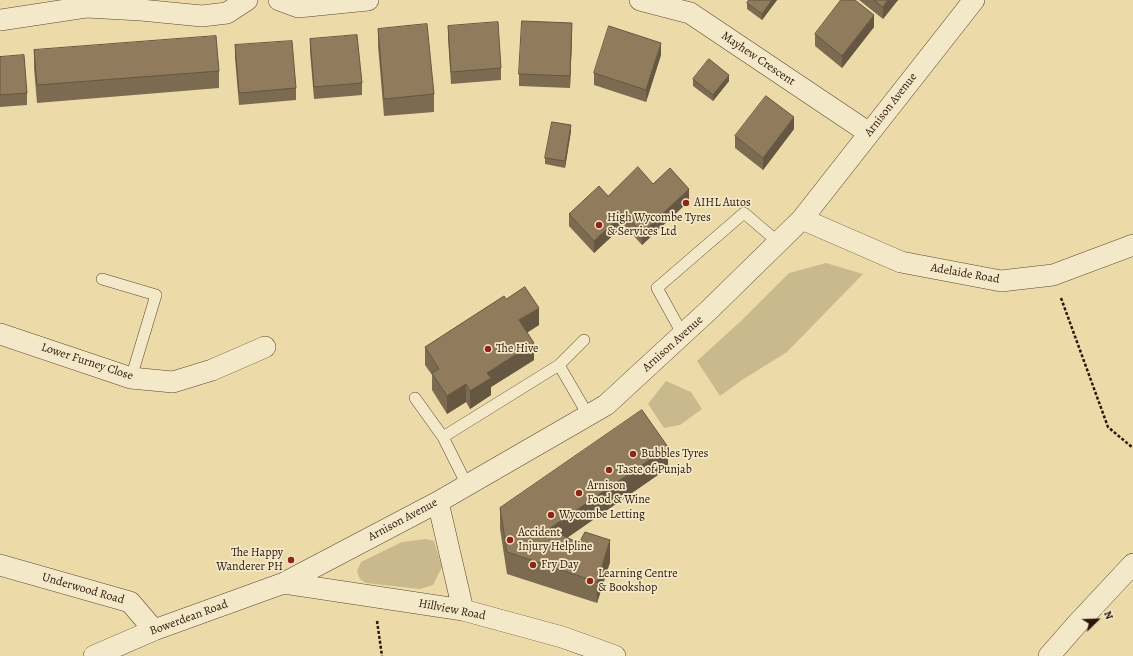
<!DOCTYPE html>
<style>
body{margin:0}
#map{position:relative;width:1133px;height:656px;overflow:hidden;background:#ecdba9;font-family:Alegreya,serif}
canvas{display:block}
.north{position:absolute;left:1077px;top:600px;width:40px;height:40px;-webkit-text-stroke:3px #f3e8c7;paint-order:stroke;rotate:67deg;font-size:11px;font-weight:700;line-height:16px;text-align:center;color:#2c150b}
.north::after{content:'';display:block;margin:auto;width:14px;height:18px;background:#2c150b;clip-path:polygon(50% 0,100% 100%,50% 72%,0 100%)}
</style>
<div id="map">
<canvas width="1133" height="656"></canvas>
<div class="north">N</div>
</div>
<script>
const c = document.querySelector('canvas').getContext('2d');
c.lineJoin = 'round';
function paint(path, color) {
  c.fillStyle = color;
  c.fill(path, 'evenodd');
}
function stroke(path, color, width, dash) {
  c.strokeStyle = color;
  c.lineWidth = width;
  c.lineCap = dash ? 'butt' : 'round';
  c.setLineDash(dash || []);
  c.stroke(path);
}
function drawText(font, color, halo, rows, align = 'center') {
  c.font = font + ' Alegreya,serif';
  c.lineWidth = 3.5;
  c.setLineDash([]);
  c.textBaseline = 'middle';
  c.strokeStyle = halo;
  c.fillStyle = color;
  for (const [text, x, y, turn = 0] of rows) {
    c.save();
    c.translate(x, y);
    c.rotate((+turn || 0) * Math.PI / 180);
    c.textAlign = isNaN(turn) ? turn : align;
    if (halo) c.strokeText(text, 0, 0);
    c.fillText(text, 0, 0);
    c.restore();
  }
}
paint(new Path2D(`
 M 826,263 L 863,274 L 787,352 L 742,380 L 720,396 L 697,361 L 742,320 L 789,273 Z
 M 666,381 L 691,392 L 702,409 L 680,425 L 664,428 L 648,404 Z
 M 426,539 L 434,541 L 442,567 L 433,585 L 420,589 L 366,583 L 360,579 L 357,571 L 361,562 L 402,542 Z`), '#cbb98e');
const lane = new Path2D(`
 M 102,279 L 156,295 L 131,378
 M 683,335 L 657,288 L 744,213 L 778,242
 M 559,365 L 584,340
 M 415,398 L 443,437
 M 467,485 L 443,437 L 559,365 L 588,415`);
const street = new Path2D(`
 M 279,0 L 298,7 L 368,0
 M 640,0 L 690,13 L 869,133
 M 0,20 L 86,7 L 141,10 L 202,16 L 227,13 L 247,0
 M 802,219 L 901,262 L 1001,281 L 1053,275 L 1133,245
 M 0,334 L 131,378 L 173,382 L 212,370 L 265,347
 M 438,502 L 463,610
 M 0,565 L 130,602 L 154,630
 M 284,583 L 463,610 L 562,637 L 615,656
 M 94,656 L 154,630 L 284,583 L 438,502 L 606,405 L 709,310 L 802,219 L 974,0
 M 1049,656 L 1077,624 L 1133,564`);
stroke(lane, '#5c4632', 12);
stroke(street, '#5c4632', 22);
stroke(new Path2D(`
 M 1061,298 L 1108,427 L 1133,448
 M 377,621 L 382,656`), '#2c150b', 2.5, [3, 2]);
stroke(lane, '#f3e8c7', 11);
stroke(street, '#f3e8c7', 21);
paint(new Path2D(`
 M 749,0 L 777,0 L 762,20 L 747,9 L 747,3 Z
 M 859,0 L 898,0 L 883,19 Z
 M 448,26 L 501,68 L 501,80 L 451,84 L 448,38 Z
 M 874,27 L 842,68 L 815,46 L 815,34 Z
 M 378,29 L 434,94 L 434,112 L 384,116 L 378,46 Z
 M 572,35 L 570,88 L 519,86 L 519,74 Z
 M 310,39 L 362,83 L 362,95 L 314,99 L 310,51 Z
 M 235,45 L 296,88 L 296,100 L 239,105 L 235,58 Z
 M 34,50 L 219,71 L 219,88 L 37,103 L 34,68 Z
 M 661,55 L 646,102 L 594,85 L 594,73 Z
 M 0,57 L 27,93 L 27,105 L 0,107 Z
 M 693,79 L 729,81 L 713,101 L 693,86 Z
 M 794,129 L 763,170 L 735,148 L 735,136 Z
 M 571,131 L 565,168 L 545,164 L 545,158 Z
 M 653,184 L 689,201 L 642,245 L 624,225 L 594,253 L 569,226 L 569,214 L 608,196 Z
 M 506,299 L 539,325 L 527,332 L 534,360 L 491,387 L 491,395 L 470,409 L 466,402 L 447,414 L 432,390 L 432,375 L 425,365 L 425,347 Z
 M 668,468 L 567,538 L 610,562 L 597,603 L 507,574 L 500,529 L 500,508 Z`), '#7c6b50');
paint(new Path2D(`
 M 772,0 L 777,0 L 762,20 L 762,14 Z
 M 888,0 L 898,0 L 883,19 L 883,7 Z
 M 874,15 L 874,27 L 842,68 L 842,56 Z
 M 572,23 L 572,35 L 570,88 L 570,76 Z
 M 661,43 L 661,55 L 646,102 L 646,90 Z
 M 729,75 L 729,81 L 713,101 L 713,95 Z
 M 794,117 L 794,129 L 763,170 L 763,158 Z
 M 571,125 L 571,131 L 565,168 L 565,161 Z
 M 689,189 L 689,201 L 642,245 L 642,233 Z
 M 624,213 L 624,225 L 594,253 L 594,241 Z
 M 539,308 L 539,325 L 519,338 L 519,320 Z
 M 534,343 L 534,360 L 491,387 L 491,395 L 470,409 L 470,391 L 487,373 Z
 M 466,384 L 466,402 L 447,414 L 447,396 Z
 M 668,447 L 668,468 L 549,550 L 549,529 Z
 M 610,540 L 610,562 L 597,603 L 597,582 Z`), '#655741');
const building = new Path2D(`
 M 749,0 L 772,0 L 762,14 L 747,3 Z
 M 841,0 L 855,0 L 874,15 L 842,56 L 815,34 Z
 M 874,0 L 888,0 L 883,7 Z
 M 522,21 L 572,23 L 570,76 L 519,74 Z
 M 498,22 L 501,68 L 451,72 L 448,26 Z
 M 427,24 L 434,94 L 384,99 L 378,29 Z
 M 609,26 L 661,43 L 646,90 L 594,73 Z
 M 357,35 L 362,83 L 314,87 L 310,39 Z
 M 216,36 L 219,71 L 37,85 L 34,50 Z
 M 292,41 L 296,88 L 239,93 L 235,45 Z
 M 24,55 L 27,93 L 0,95 L 0,57 Z
 M 709,59 L 729,75 L 713,95 L 693,79 Z
 M 766,96 L 794,117 L 763,158 L 735,136 Z
 M 552,122 L 571,125 L 565,161 L 545,158 Z
 M 638,167 L 653,184 L 670,168 L 689,189 L 642,233 L 624,213 L 594,241 L 569,214 L 599,186 L 608,196 Z
 M 525,287 L 539,308 L 519,320 L 534,343 L 487,373 L 491,378 L 470,391 L 466,384 L 447,396 L 432,373 L 439,369 L 425,347 L 504,296 L 506,299 Z
 M 642,410 L 668,447 L 549,529 L 579,543 L 585,532 L 610,540 L 597,582 L 507,552 L 500,508 Z`);
paint(building, '#907c5d');
stroke(building, '#655741', 1);
for (const [x, y, r, color] of [
 [686,203,4,"#8f2418"],
 [599,225,4,"#8f2418"],
 [488,349,4,"#8f2418"],
 [633,454,4,"#8f2418"],
 [609,470,4,"#8f2418"],
 [579,493,4,"#8f2418"],
 [551,515,4,"#8f2418"],
 [510,540,4,"#8f2418"],
 [291,560,4,"#8f2418"],
 [533,565,4,"#8f2418"],
 [590,581,4,"#8f2418"]
]) {
  const dot = new Path2D();
  dot.arc(x, y, r, 0, 2 * Math.PI);
  c.fillStyle = color;
  c.fill(dot);
  stroke(dot, '#f3e8c7', 1.5);
}
drawText('12px', '#2c150b', '#f3e8c7', [
 ["Mayhew Crescent",758,59,34],
 ["Arnison Avenue",891,105,-52],
 ["Adelaide Road",965,274,10],
 ["Arnison Avenue",673,344,-42],
 ["Lower Furney Close",87,362,18],
 ["Arnison Avenue",403,520,-28],
 ["Underwood Road",83,589,16],
 ["Hillview Road",452,610,11],
 ["Bowerdean Road",189,618,-20]
]);
drawText('12px', '#2c150b', '#f3e8c7', [
 ["AIHL Autos",694,203],
 ["High Wycombe Tyres",607,218],
 ["& Services Ltd",607,232],
 ["The Hive",496,349],
 ["Bubbles Tyres",641,454],
 ["Taste of Punjab",617,470],
 ["Arnison",587,486],
 ["Food & Wine",587,500],
 ["Wycombe Letting",559,515],
 ["Accident",518,533],
 ["Injury Helpline",518,547],
 ["The Happy",283,553,"right"],
 ["Wanderer PH",283,567,"right"],
 ["Fry Day",541,565],
 ["Learning Centre",598,574],
 ["& Bookshop",598,588]
], 'left');
</script>
